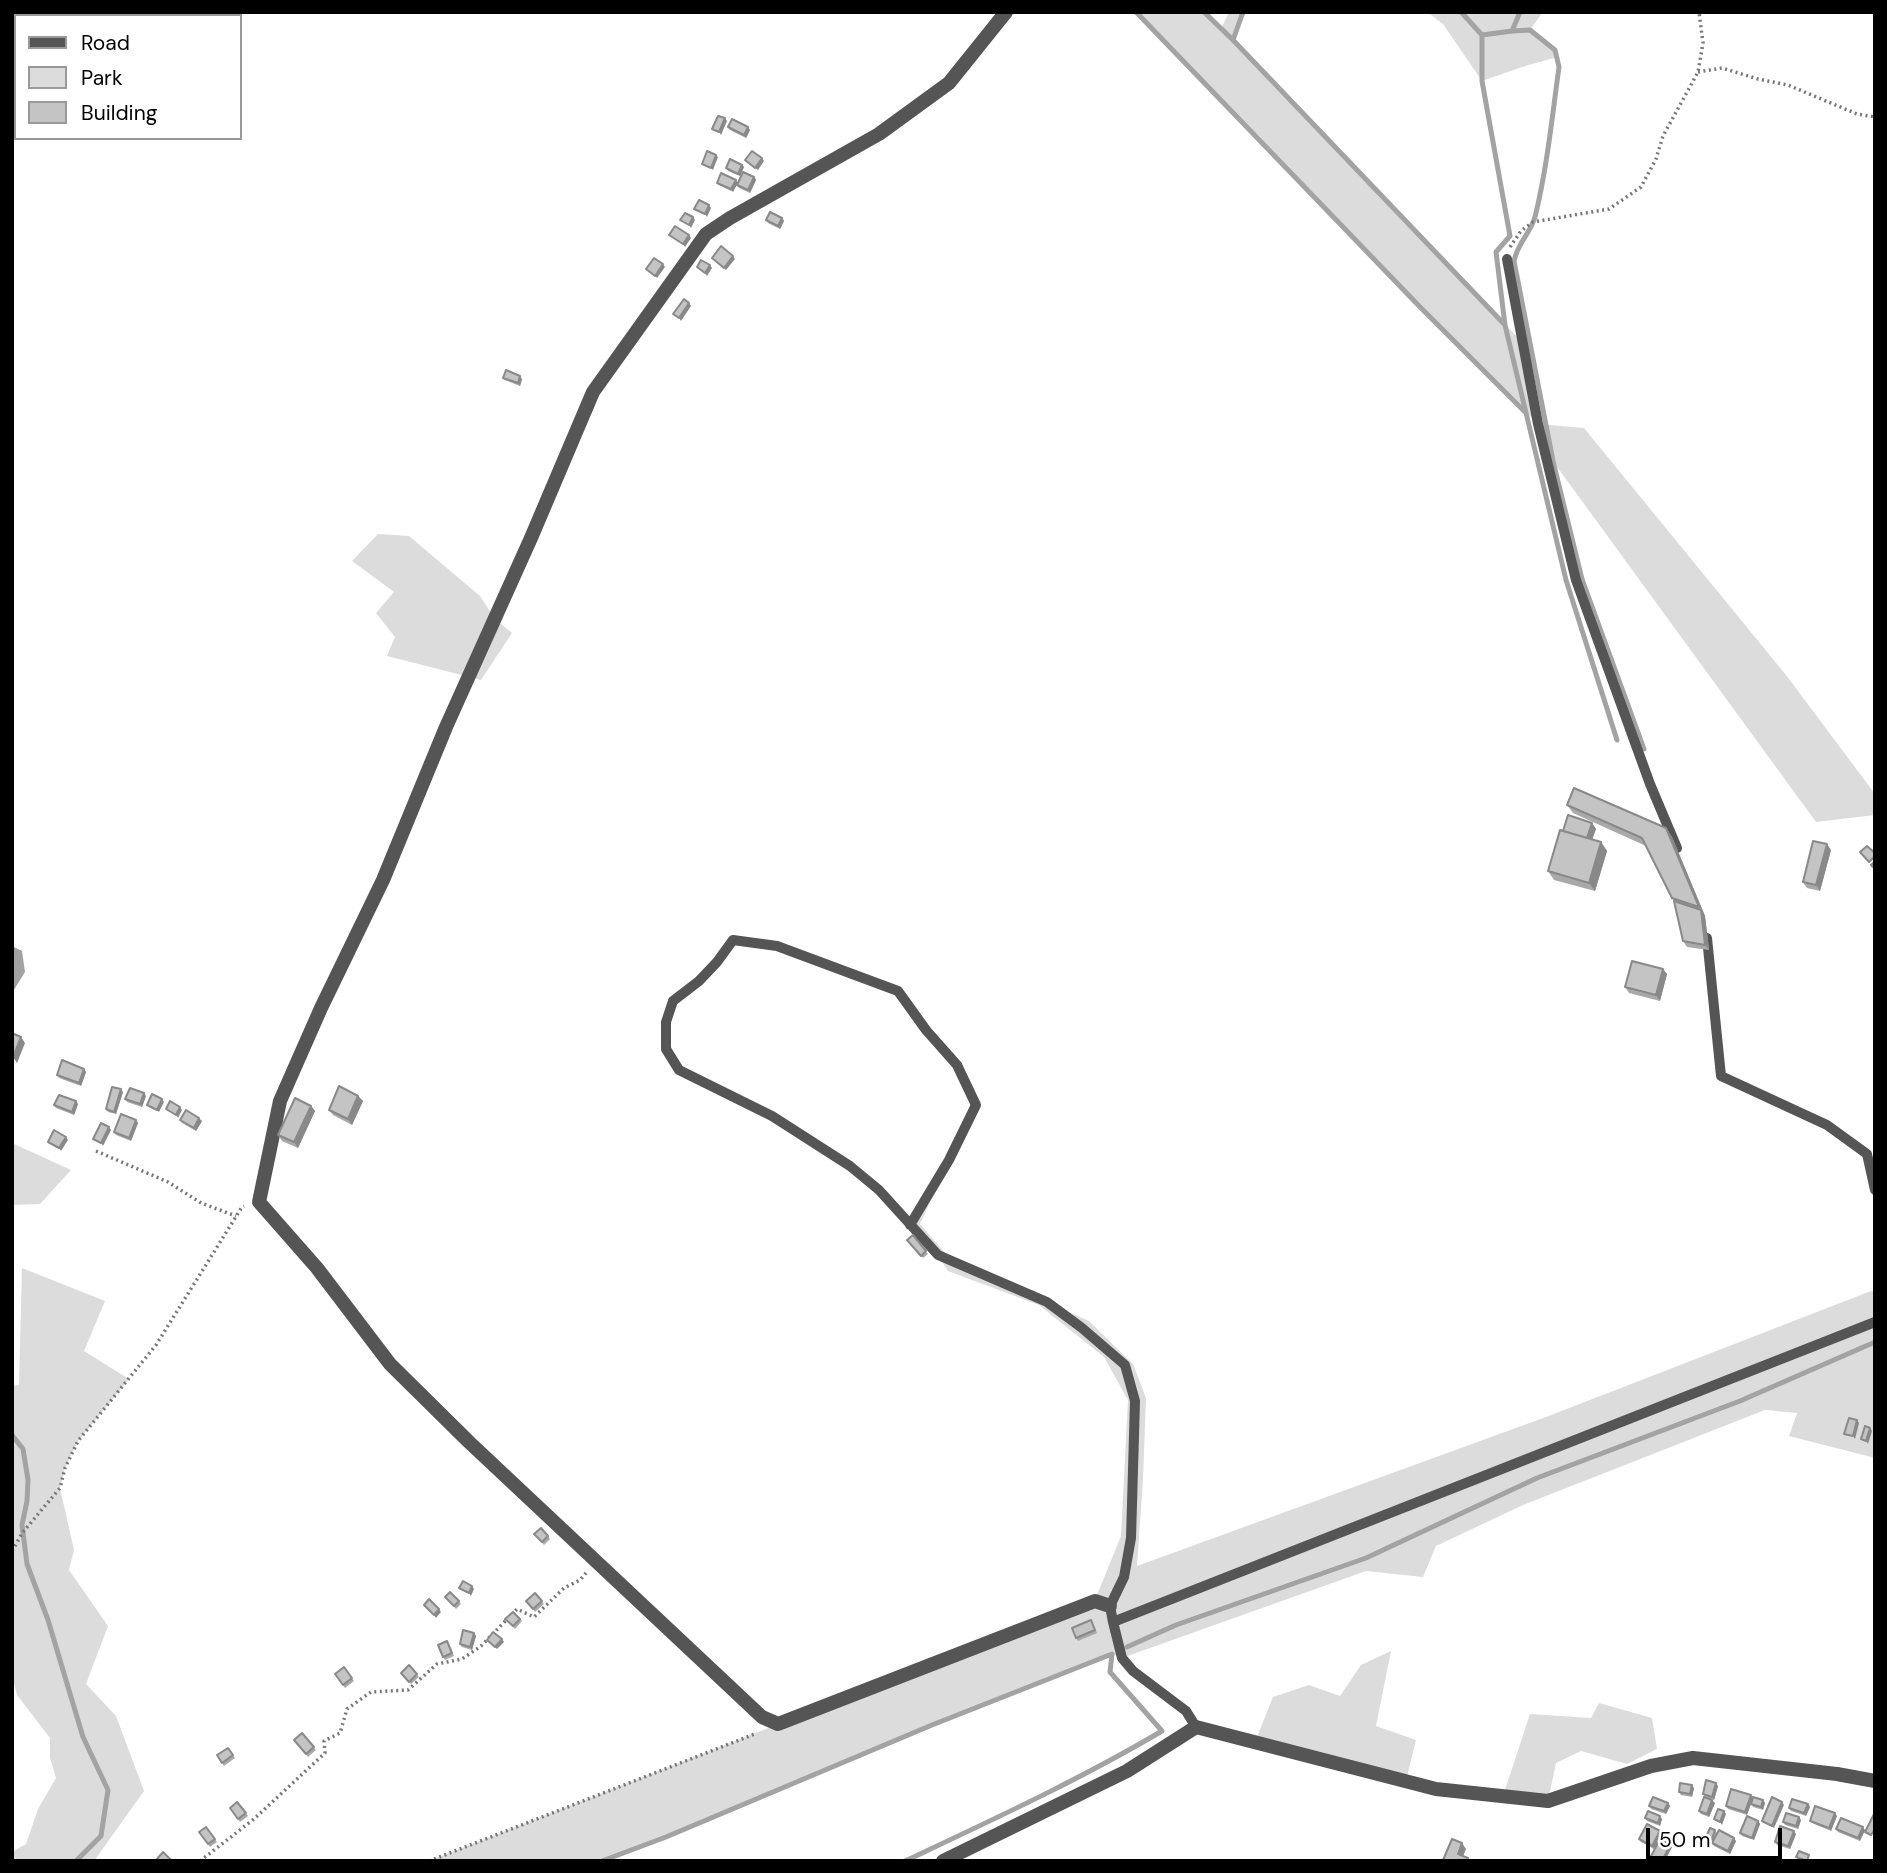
<!DOCTYPE html>
<style>
body{margin:0}
#map{position:relative;width:1887px;height:1873px;overflow:hidden;background:#fff;font-family:"DM Sans",sans-serif}
canvas{display:block}
.frame{position:absolute;inset:0;border:14px solid #000;pointer-events:none}
.legend{position:absolute;left:14px;top:14px;width:228px;height:126px;box-sizing:border-box;background:#fff;border:2px solid #999;margin:0;padding:9px 12px;list-style:none;font-size:21px;color:#000}
.legend li{display:flex;align-items:center;gap:14px;height:35px}
.legend b{width:35px;border:2px solid #999}
.scale{position:absolute;left:1646px;top:1828px;width:136px;height:32px;box-sizing:border-box;border:4px solid #000;border-top:0;padding-left:9px;font-size:21px;line-height:24px;white-space:nowrap;color:#000;-webkit-text-stroke:5px #fff;paint-order:stroke}
</style>
<div id="map">
<canvas width="1887" height="1873"></canvas>
<div class="frame"></div>
<ul class="legend">
<li><b style="height:9px;background:#555"></b>Road</li>
<li><b style="height:19px;background:#dcdcdc"></b>Park</li>
<li><b style="height:19px;background:#c4c4c4"></b>Building</li>
</ul>
<div class="scale">50 m</div>
</div>
<script>
const c = document.querySelector('canvas').getContext('2d');
c.lineJoin = 'round';
function paint(path, color) {
  c.fillStyle = color;
  c.fill(path, 'evenodd');
}
function stroke(path, color, width, dash) {
  c.strokeStyle = color;
  c.lineWidth = width;
  c.lineCap = dash ? 'butt' : 'round';
  c.setLineDash(dash || []);
  c.stroke(path);
}
paint(new Path2D(`
 M 1136,12 L 1204,12 L 1221,29 L 1229,12 L 1246,12 L 1233,40 L 1523,343 L 1538,424 L 1584,428 L 1786,675 L 1875,794 L 1875,815 L 1816,822 L 1544,449 L 1538,424 L 1420,307 Z
 M 1427,12 L 1543,12 L 1530,30 L 1555,50 L 1554,58 L 1525,66 L 1482,81 L 1443,24 Z
 M 378,534 L 409,536 L 480,596 L 495,619 L 512,633 L 481,680 L 387,656 L 395,637 L 376,613 L 394,592 L 352,561 Z
 M 12,1143 L 71,1170 L 40,1204 L 12,1205 Z
 M 949,1160 L 920,1224 L 952,1261 L 1089,1321 L 1133,1364 L 1146,1398 L 1143,1479 L 1137,1566 L 1546,1417 L 1871,1291 L 1875,1291 L 1875,1458 L 1789,1436 L 1797,1413 L 1765,1410 L 1523,1505 L 1436,1546 L 1423,1577 L 1366,1571 L 1122,1658 L 1112,1654 L 929,1727 L 666,1837 L 602,1861 L 429,1861 L 1095,1600 L 1121,1536 L 1128,1400 L 1104,1357 L 1039,1305 L 948,1271 L 938,1255 L 910,1225 Z
 M 22,1268 L 105,1301 L 84,1351 L 129,1379 L 78,1441 L 65,1468 L 60,1488 L 74,1550 L 69,1570 L 108,1626 L 86,1684 L 116,1716 L 144,1791 L 94,1861 L 12,1861 L 12,1852 L 26,1844 L 38,1809 L 56,1778 L 50,1758 L 50,1738 L 17,1695 L 12,1674 L 12,1386 L 19,1385 Z
 M 1391,1651 L 1376,1726 L 1416,1740 L 1406,1781 L 1255,1742 L 1273,1697 L 1309,1685 L 1340,1696 L 1361,1665 Z
 M 1599,1703 L 1652,1718 L 1657,1749 L 1627,1764 L 1581,1751 L 1556,1763 L 1548,1801 L 1503,1796 L 1530,1714 L 1591,1718 Z`), '#dcdcdc');
paint(new Path2D(`
 M 12,946 L 22,951 L 25,972 L 12,993 Z`), '#a3a3a3');
stroke(new Path2D(`
 M 1136,12 L 1420,307 L 1525,412
 M 1204,12 L 1233,40
 M 1243,12 L 1233,40 L 1505,325
 M 1461,12 L 1482,35 L 1512,31 L 1520,12
 M 1512,31 L 1530,30 L 1555,50 L 1559,67 C 1552,118 1547,168 1535,217 C 1530,234 1518,242 1514,261 L 1553,461 L 1582,579 L 1644,749
 M 1482,35 L 1482,81 L 1510,236 L 1496,252 L 1505,325 L 1566,580 L 1617,740
 M 12,1435 L 23,1449 L 28,1480 L 27,1501 L 22,1525 L 27,1564 L 48,1620 L 83,1737 L 108,1790 L 101,1836 L 76,1861
 M 1127,1647 L 1176,1625 L 1366,1558 L 1537,1478 L 1740,1401 L 1875,1342
 M 602,1861 L 666,1837 L 932,1725 L 1112,1654 L 1110,1672 L 1162,1731 C 1079,1780 992,1820 905,1861`), '#a3a3a3', 5);
stroke(new Path2D(`
 M 1698,72 L 1722,68 L 1758,79 L 1788,85 L 1857,114 L 1875,117
 M 1510,247 L 1521,231 L 1533,222 L 1609,209 L 1641,187 L 1656,159 L 1663,136 L 1698,72 L 1703,43 L 1699,12
 M 96,1151 L 168,1182 L 201,1203 L 236,1216
 M 12,1551 L 23,1532 L 60,1488 L 65,1468 L 78,1441 L 156,1345 L 242,1207 L 244,1206
 M 200,1861 L 254,1819 L 325,1753 L 324,1741 L 340,1733 L 347,1709 L 371,1692 L 408,1690 L 437,1664 L 462,1659 L 481,1646 L 517,1609 L 534,1617 L 564,1588 L 580,1580 L 586,1573
 M 429,1861 L 757,1733`), '#777', 3.5, [2, 3.5]);
stroke(new Path2D(`
 M 1507,259 L 1538,424 L 1576,580 L 1650,784 L 1677,848
 M 1707,938 L 1721,1076 L 1827,1125 L 1867,1154 L 1875,1190
 M 910,1225 L 949,1160 L 976,1105 L 957,1065 L 926,1030 L 898,991 L 777,946 L 733,940 L 717,962 L 699,981 L 673,1001 L 666,1022 L 666,1049 L 679,1070 L 772,1116 L 850,1166 L 879,1190 L 938,1255 L 1047,1302 L 1082,1328 L 1125,1365 L 1135,1401 L 1131,1538 L 1124,1577 L 1110,1606 L 1113,1622 L 1122,1658 L 1133,1671 L 1186,1711 L 1196,1727
 M 1113,1622 L 1875,1322`), '#555', 10);
stroke(new Path2D(`
 M 1006,12 L 949,83 L 879,134 L 730,218 L 706,234 L 593,392 L 531,538 L 446,727 L 383,880 L 321,1008 L 280,1101 L 259,1202 L 317,1268 L 390,1364 L 469,1442 L 762,1717 L 778,1724 L 1095,1601 L 1110,1606`), '#555', 14);
stroke(new Path2D(`
 M 943,1861 L 1127,1771 L 1196,1727 L 1436,1789 L 1548,1801 L 1651,1766 L 1693,1758 L 1837,1774 L 1875,1781`), '#555', 14);
paint(new Path2D(`
 M 728,127 L 750,130 L 746,138 L 730,130 Z
 M 742,165 L 744,167 L 740,176 L 728,171 L 726,168 Z
 M 721,173 L 733,192 L 719,185 L 717,183 Z
 M 754,177 L 756,180 L 750,193 L 739,188 L 737,185 Z
 M 782,218 L 784,221 L 780,229 L 768,223 L 766,220 Z
 M 503,378 L 522,379 L 520,386 L 505,380 Z
 M 1567,805 L 1666,828 L 1672,837 L 1705,916 L 1709,950 L 1687,947 L 1683,941 L 1674,901 L 1646,846 L 1573,813 Z
 M 1592,823 L 1596,829 L 1592,840 L 1601,842 L 1607,851 L 1595,891 L 1554,880 L 1548,871 L 1563,831 Z
 M 1831,850 L 1820,891 L 1807,888 L 1803,882 Z
 M 1663,969 L 1667,974 L 1660,1001 L 1629,993 L 1625,987 Z
 M 84,1069 L 86,1072 L 81,1086 L 59,1078 L 57,1075 Z
 M 123,1092 L 116,1114 L 108,1112 L 106,1109 Z
 M 146,1096 L 142,1107 L 127,1102 L 125,1099 Z
 M 358,1096 L 363,1101 L 352,1125 L 333,1115 L 329,1110 Z
 M 78,1104 L 74,1115 L 56,1108 L 54,1105 Z
 M 311,1106 L 315,1111 L 298,1148 L 282,1141 L 278,1135 Z
 M 136,1120 L 138,1123 L 131,1141 L 116,1135 L 114,1132 Z
 M 180,1120 L 202,1121 L 196,1131 L 182,1123 Z
 M 913,1235 L 928,1254 L 923,1258 L 907,1240 Z
 M 534,1534 L 548,1536 L 550,1539 L 544,1545 Z
 M 535,1593 L 544,1604 L 535,1612 L 526,1601 Z
 M 445,1597 L 459,1601 L 461,1604 L 456,1609 Z
 M 505,1619 L 520,1619 L 522,1621 L 515,1629 Z
 M 1091,1620 L 1097,1633 L 1078,1641 L 1076,1638 Z
 M 474,1633 L 476,1636 L 472,1650 L 462,1647 L 460,1644 Z
 M 449,1644 L 454,1656 L 445,1660 L 443,1657 Z
 M 409,1665 L 419,1677 L 411,1684 L 401,1673 Z
 M 344,1667 L 354,1681 L 345,1688 L 335,1674 Z
 M 302,1733 L 316,1750 L 308,1757 L 294,1740 Z
 M 228,1748 L 235,1758 L 224,1766 L 217,1755 Z
 M 1718,1786 L 1714,1800 L 1705,1797 L 1715,1803 L 1709,1817 L 1701,1814 L 1699,1811 L 1705,1797 L 1703,1794 Z
 M 1694,1788 L 1692,1797 L 1681,1795 L 1679,1792 Z
 M 1751,1795 L 1753,1797 L 1763,1800 L 1765,1803 L 1763,1810 L 1753,1807 L 1751,1804 L 1747,1815 L 1728,1809 L 1726,1806 Z
 M 237,1802 L 248,1816 L 240,1822 L 230,1808 Z
 M 1668,1803 L 1670,1806 L 1666,1814 L 1651,1809 L 1649,1806 Z
 M 1808,1804 L 1810,1807 L 1806,1816 L 1791,1811 L 1789,1808 Z
 M 1837,1816 L 1831,1831 L 1812,1823 L 1810,1821 Z
 M 1645,1818 L 1662,1819 L 1660,1826 L 1647,1821 Z
 M 1801,1820 L 1798,1829 L 1785,1825 L 1783,1822 Z
 M 1758,1821 L 1760,1824 L 1754,1840 L 1742,1836 L 1740,1833 Z
 M 206,1827 L 217,1842 L 210,1847 L 199,1832 Z
 M 1836,1829 L 1865,1830 L 1860,1841 L 1838,1832 Z
 M 1715,1830 L 1717,1833 L 1736,1841 L 1730,1854 L 1714,1846 L 1712,1843 L 1713,1841 L 1708,1840 L 1706,1837 Z
 M 1662,1834 L 1654,1849 L 1641,1842 L 1639,1839 Z
 M 1796,1834 L 1790,1849 L 1777,1845 L 1775,1842 Z`), '#a9a9a9');
paint(new Path2D(`
 M 725,118 L 727,121 L 721,135 L 719,132 Z
 M 748,127 L 750,130 L 746,138 L 744,135 Z
 M 716,155 L 718,157 L 713,170 L 711,168 Z
 M 762,158 L 764,161 L 758,170 L 755,168 Z
 M 742,165 L 744,167 L 740,176 L 738,174 Z
 M 754,177 L 756,180 L 750,193 L 748,190 Z
 M 736,180 L 738,183 L 733,192 L 731,189 Z
 M 709,205 L 711,208 L 707,217 L 705,214 Z
 M 693,217 L 695,220 L 691,228 L 689,225 Z
 M 782,218 L 784,221 L 780,229 L 778,226 Z
 M 689,235 L 691,238 L 685,247 L 683,244 Z
 M 733,256 L 735,259 L 726,270 L 724,268 Z
 M 663,264 L 665,267 L 657,278 L 655,276 Z
 M 710,265 L 712,268 L 707,276 L 705,273 Z
 M 689,303 L 691,306 L 681,321 L 679,318 Z
 M 520,376 L 522,379 L 520,386 L 518,383 Z
 M 1592,823 L 1596,829 L 1590,845 L 1586,840 Z
 M 1666,828 L 1672,837 L 1705,916 L 1709,950 L 1705,945 L 1701,910 Z
 M 1601,842 L 1607,851 L 1595,891 L 1589,883 Z
 M 1827,844 L 1831,850 L 1820,891 L 1816,885 Z
 M 1663,969 L 1667,974 L 1660,1001 L 1656,995 Z
 M 21,1037 L 25,1043 L 17,1063 L 13,1057 Z
 M 84,1069 L 86,1072 L 81,1086 L 79,1083 Z
 M 121,1089 L 123,1092 L 116,1114 L 114,1112 Z
 M 144,1093 L 146,1096 L 142,1107 L 140,1104 Z
 M 358,1096 L 363,1101 L 352,1125 L 348,1119 Z
 M 162,1099 L 164,1102 L 159,1112 L 157,1110 Z
 M 76,1101 L 78,1104 L 74,1115 L 72,1112 Z
 M 311,1106 L 315,1111 L 298,1148 L 294,1142 Z
 M 180,1107 L 182,1110 L 178,1118 L 176,1115 Z
 M 199,1118 L 202,1121 L 196,1131 L 194,1128 Z
 M 136,1120 L 138,1123 L 131,1141 L 129,1138 Z
 M 109,1127 L 111,1130 L 103,1146 L 101,1143 Z
 M 66,1137 L 68,1140 L 61,1151 L 59,1148 Z
 M 1857,1420 L 1859,1423 L 1855,1439 L 1853,1436 Z
 M 1870,1428 L 1872,1431 L 1868,1444 L 1866,1441 Z
 M 472,1586 L 474,1589 L 471,1596 L 469,1593 Z
 M 439,1609 L 441,1612 L 436,1618 L 434,1615 Z
 M 474,1633 L 476,1636 L 472,1650 L 470,1647 Z
 M 502,1639 L 504,1642 L 497,1649 L 495,1647 Z
 M 1716,1783 L 1718,1786 L 1714,1800 L 1712,1797 Z
 M 1692,1785 L 1694,1788 L 1692,1797 L 1690,1794 Z
 M 1751,1795 L 1753,1798 L 1747,1815 L 1745,1812 Z
 M 1712,1800 L 1715,1803 L 1709,1817 L 1707,1814 Z
 M 1763,1800 L 1765,1803 L 1763,1810 L 1761,1807 Z
 M 1782,1802 L 1784,1805 L 1774,1828 L 1772,1826 Z
 M 1668,1803 L 1670,1806 L 1666,1814 L 1664,1811 Z
 M 1808,1804 L 1810,1807 L 1806,1816 L 1804,1813 Z
 M 1724,1811 L 1726,1814 L 1722,1825 L 1720,1822 Z
 M 1835,1813 L 1837,1816 L 1831,1831 L 1829,1828 Z
 M 1660,1816 L 1662,1819 L 1660,1826 L 1658,1823 Z
 M 1799,1817 L 1801,1820 L 1798,1829 L 1796,1826 Z
 M 1758,1821 L 1760,1824 L 1754,1840 L 1752,1838 Z
 M 1863,1827 L 1865,1830 L 1860,1841 L 1858,1838 Z
 M 1660,1831 L 1662,1834 L 1654,1849 L 1652,1846 Z
 M 1794,1831 L 1796,1834 L 1790,1849 L 1788,1846 Z
 M 1734,1838 L 1736,1841 L 1730,1854 L 1728,1851 Z
 M 1462,1843 L 1466,1849 L 1462,1859 L 1458,1854 Z
 M 1670,1845 L 1672,1847 L 1665,1861 L 1662,1861 Z`), '#898989');
const building = new Path2D(`
 M 718,116 L 725,118 L 719,132 L 712,129 Z
 M 732,119 L 748,127 L 744,135 L 728,127 Z
 M 707,151 L 716,155 L 711,168 L 702,164 Z
 M 752,151 L 762,158 L 755,168 L 745,160 Z
 M 730,159 L 742,165 L 738,174 L 726,168 Z
 M 743,172 L 754,177 L 748,190 L 737,185 Z
 M 721,173 L 736,180 L 731,189 L 717,183 Z
 M 699,200 L 709,205 L 705,214 L 694,209 Z
 M 770,212 L 782,218 L 778,226 L 766,220 Z
 M 685,213 L 693,217 L 689,225 L 680,220 Z
 M 675,226 L 689,235 L 683,244 L 669,235 Z
 M 721,246 L 733,256 L 724,268 L 712,258 Z
 M 654,258 L 663,264 L 655,276 L 646,269 Z
 M 701,260 L 710,265 L 705,273 L 697,267 Z
 M 684,299 L 689,303 L 679,318 L 673,314 Z
 M 506,370 L 520,376 L 518,383 L 503,378 Z
 M 1574,788 L 1666,828 L 1699,907 L 1672,898 L 1642,838 L 1567,805 Z
 M 1568,815 L 1592,823 L 1587,838 L 1563,831 Z
 M 1560,830 L 1601,842 L 1589,883 L 1548,871 Z
 M 1813,841 L 1827,844 L 1816,885 L 1803,882 Z
 M 1867,846 L 1875,853 L 1875,856 L 1869,862 L 1860,852 Z
 M 1875,861 L 1875,869 L 1871,865 Z
 M 1674,901 L 1701,910 L 1705,945 L 1683,941 Z
 M 1632,961 L 1663,969 L 1656,995 L 1625,987 Z
 M 12,1033 L 21,1037 L 13,1057 L 12,1057 Z
 M 62,1060 L 84,1069 L 79,1083 L 57,1075 Z
 M 339,1086 L 358,1096 L 348,1119 L 329,1110 Z
 M 112,1087 L 121,1089 L 114,1112 L 106,1109 Z
 M 130,1088 L 144,1093 L 140,1104 L 125,1099 Z
 M 152,1094 L 162,1099 L 157,1110 L 147,1105 Z
 M 59,1095 L 76,1101 L 72,1112 L 54,1105 Z
 M 295,1098 L 311,1106 L 294,1142 L 278,1135 Z
 M 170,1101 L 180,1107 L 176,1115 L 166,1109 Z
 M 186,1110 L 199,1118 L 194,1128 L 180,1120 Z
 M 121,1114 L 136,1120 L 129,1138 L 114,1132 Z
 M 101,1123 L 109,1127 L 101,1143 L 93,1139 Z
 M 54,1130 L 66,1137 L 59,1148 L 48,1142 Z
 M 913,1235 L 926,1251 L 921,1256 L 907,1240 Z
 M 1849,1418 L 1857,1420 L 1853,1436 L 1844,1434 Z
 M 1865,1426 L 1870,1428 L 1866,1441 L 1861,1439 Z
 M 541,1528 L 548,1536 L 542,1542 L 534,1534 Z
 M 463,1581 L 472,1586 L 469,1593 L 459,1588 Z
 M 450,1592 L 459,1601 L 454,1606 L 445,1597 Z
 M 535,1593 L 542,1601 L 533,1609 L 526,1601 Z
 M 429,1599 L 439,1609 L 434,1615 L 424,1605 Z
 M 513,1612 L 520,1619 L 513,1626 L 505,1619 Z
 M 1091,1620 L 1095,1630 L 1076,1638 L 1072,1628 Z
 M 463,1630 L 474,1633 L 470,1647 L 460,1644 Z
 M 493,1632 L 502,1639 L 495,1647 L 487,1640 Z
 M 447,1641 L 452,1653 L 443,1657 L 438,1645 Z
 M 409,1665 L 417,1674 L 409,1682 L 401,1673 Z
 M 344,1667 L 352,1678 L 343,1685 L 335,1674 Z
 M 302,1733 L 314,1747 L 306,1754 L 294,1740 Z
 M 228,1748 L 233,1755 L 222,1763 L 217,1755 Z
 M 1706,1780 L 1716,1783 L 1712,1797 L 1703,1794 Z
 M 1680,1783 L 1692,1785 L 1690,1794 L 1679,1792 Z
 M 1731,1789 L 1751,1795 L 1745,1812 L 1726,1806 Z
 M 1653,1797 L 1668,1803 L 1664,1811 L 1649,1806 Z
 M 1704,1797 L 1712,1800 L 1707,1814 L 1699,1811 Z
 M 1753,1797 L 1763,1800 L 1761,1807 L 1751,1804 Z
 M 1772,1797 L 1782,1802 L 1772,1826 L 1762,1821 Z
 M 1792,1799 L 1808,1804 L 1804,1813 L 1789,1808 Z
 M 237,1802 L 246,1813 L 238,1819 L 230,1808 Z
 M 1815,1806 L 1835,1813 L 1829,1828 L 1810,1821 Z
 M 1718,1809 L 1724,1811 L 1720,1822 L 1714,1819 Z
 M 1648,1811 L 1660,1816 L 1658,1823 L 1645,1818 Z
 M 1875,1812 L 1875,1829 L 1871,1835 L 1865,1832 Z
 M 1786,1813 L 1799,1817 L 1796,1826 L 1783,1822 Z
 M 1747,1816 L 1758,1821 L 1752,1838 L 1740,1833 Z
 M 1841,1818 L 1863,1827 L 1858,1838 L 1836,1829 Z
 M 1647,1824 L 1660,1831 L 1652,1846 L 1639,1839 Z
 M 1780,1826 L 1794,1831 L 1788,1846 L 1775,1842 Z
 M 206,1827 L 215,1839 L 208,1844 L 199,1832 Z
 M 1710,1828 L 1715,1830 L 1712,1839 L 1706,1837 Z
 M 1719,1830 L 1734,1838 L 1728,1851 L 1712,1843 Z
 M 1452,1839 L 1462,1843 L 1458,1854 L 1468,1858 L 1467,1861 L 1446,1861 L 1443,1860 Z
 M 1660,1839 L 1670,1845 L 1662,1861 L 1651,1861 L 1649,1860 Z
 M 1799,1851 L 1809,1855 L 1807,1861 L 1796,1857 Z
 M 163,1852 L 172,1861 L 159,1861 L 157,1859 Z`);
paint(building, '#c4c4c4');
stroke(building, '#898989', 2);
</script>
